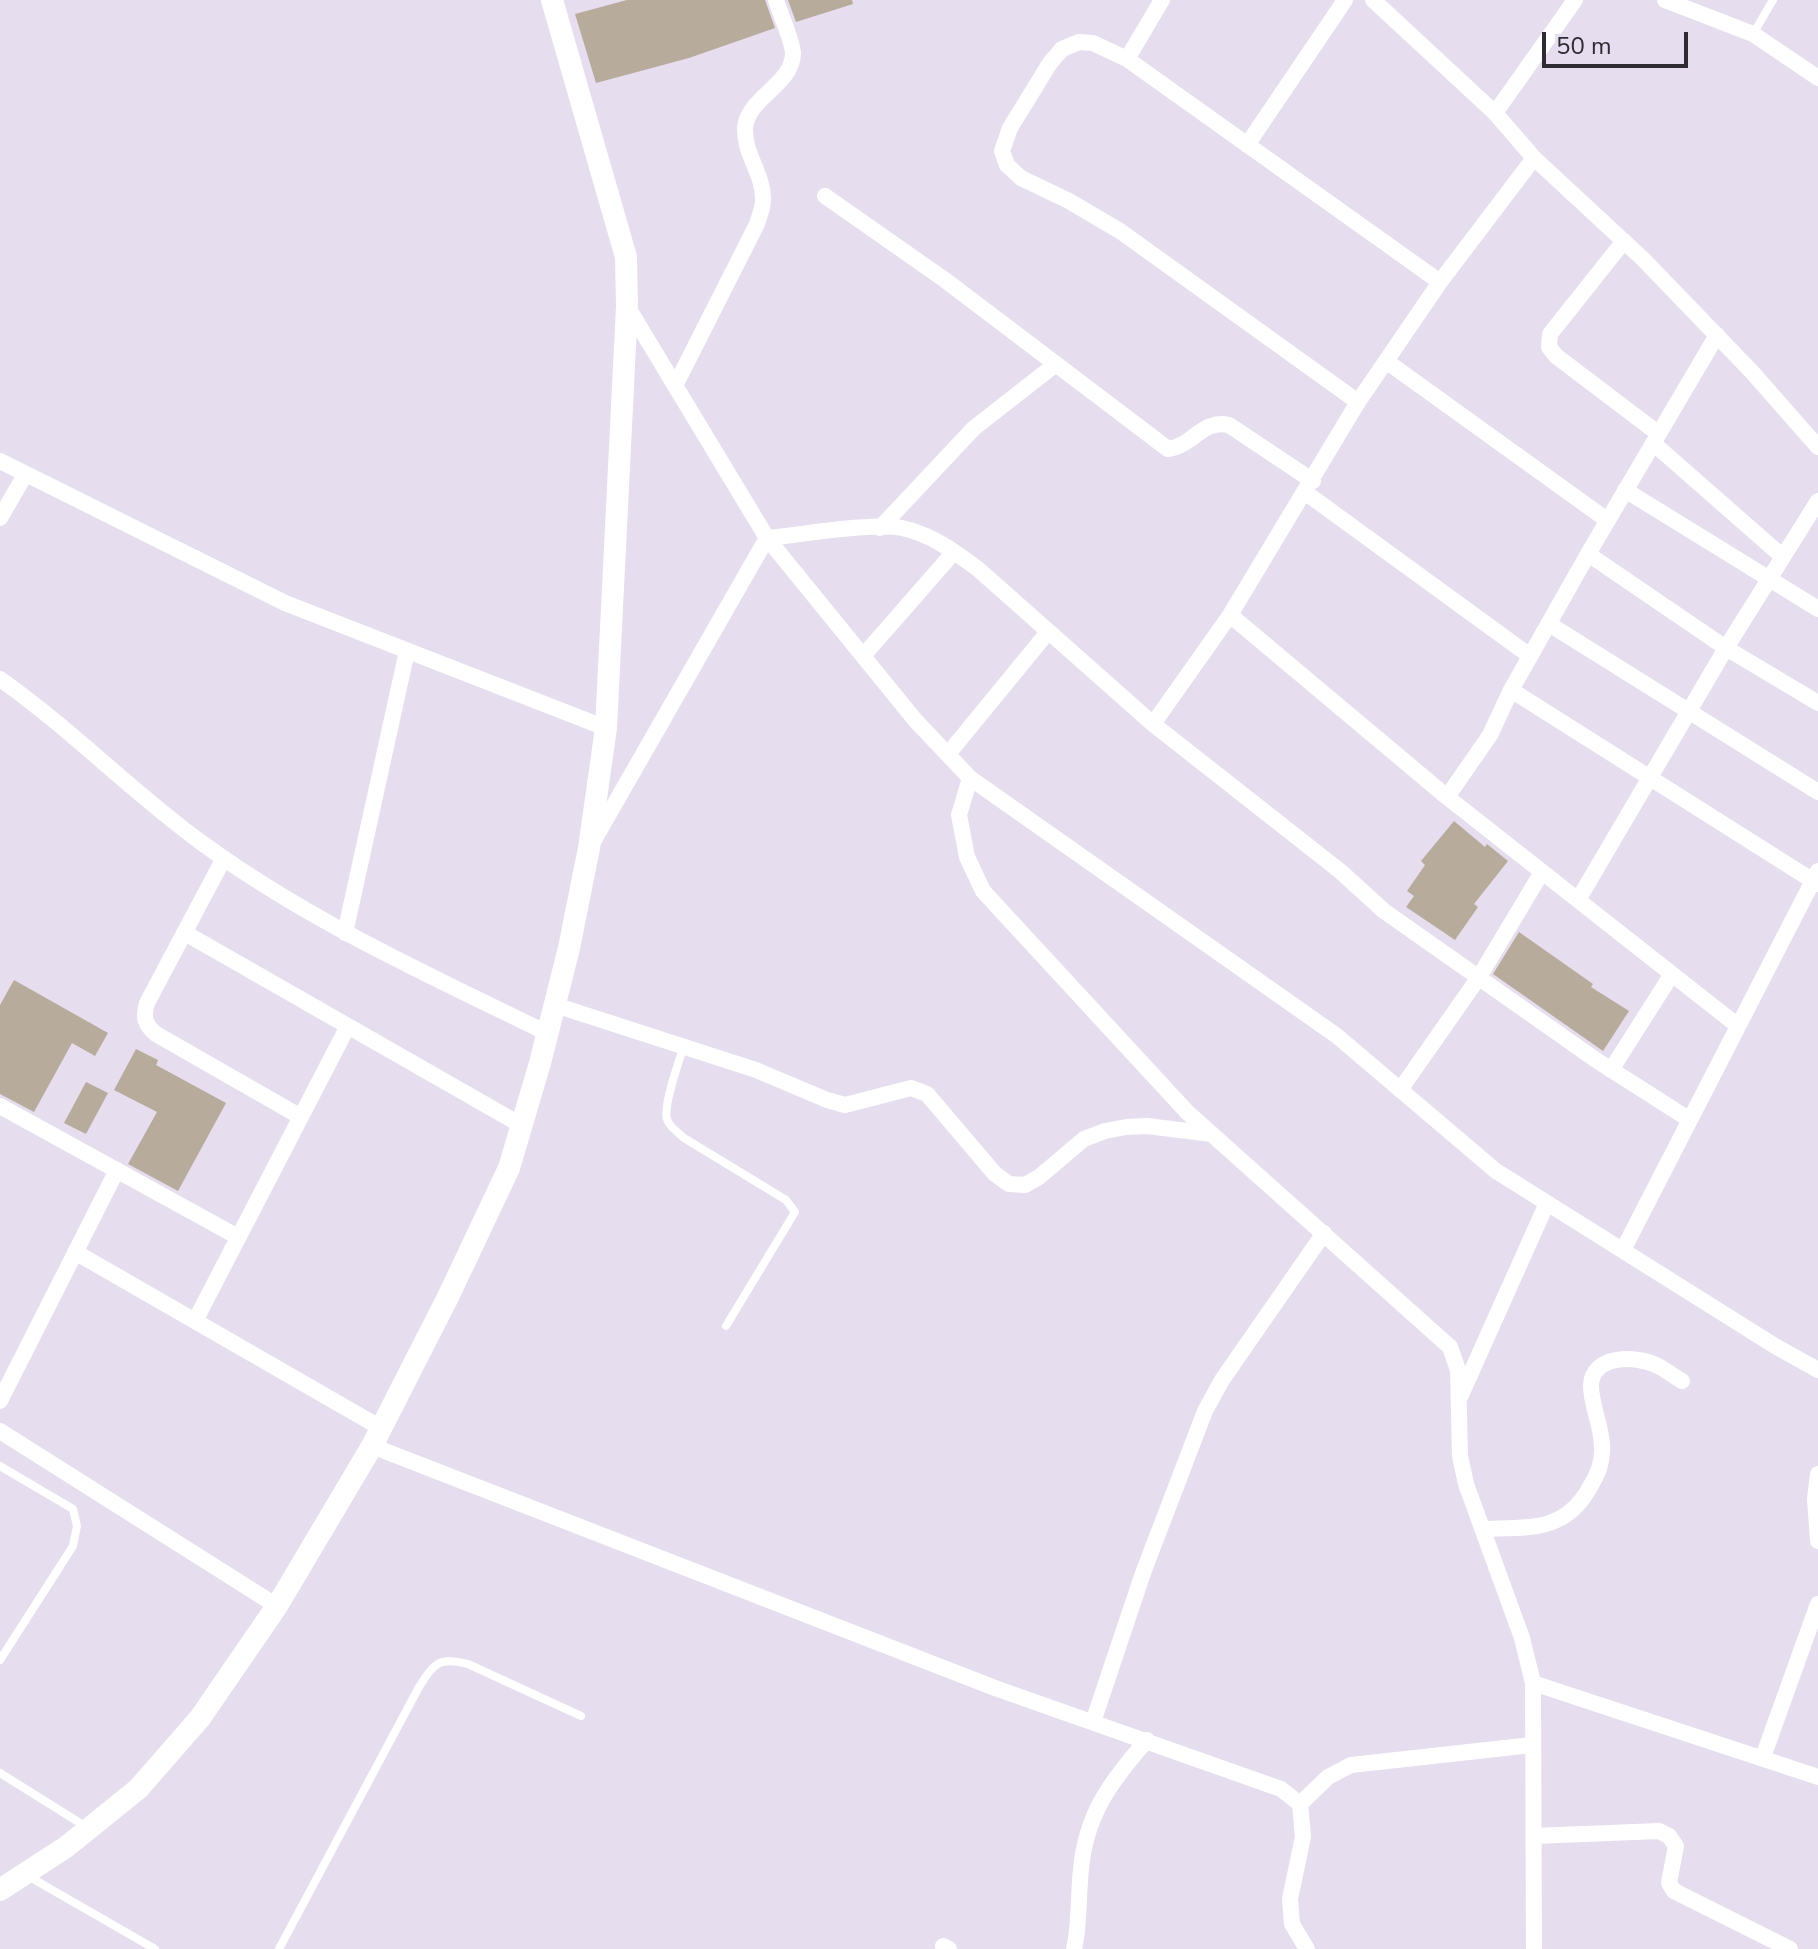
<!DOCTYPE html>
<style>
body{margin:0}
#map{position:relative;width:1818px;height:1949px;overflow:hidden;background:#e6ddef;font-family:"Nunito Sans",sans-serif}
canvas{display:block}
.scale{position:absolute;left:1542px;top:32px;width:146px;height:36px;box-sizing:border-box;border:4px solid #2f2b32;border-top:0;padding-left:10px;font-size:24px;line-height:28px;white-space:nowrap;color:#2f2b32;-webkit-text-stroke:6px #e6ddef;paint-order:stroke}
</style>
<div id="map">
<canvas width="1818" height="1949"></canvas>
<div class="scale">50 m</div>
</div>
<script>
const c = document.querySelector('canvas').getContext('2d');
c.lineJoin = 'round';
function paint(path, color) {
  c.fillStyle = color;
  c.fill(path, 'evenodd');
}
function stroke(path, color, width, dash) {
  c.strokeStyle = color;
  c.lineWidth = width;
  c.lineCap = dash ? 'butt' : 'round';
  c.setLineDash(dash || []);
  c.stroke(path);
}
paint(new Path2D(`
 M 627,0 L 765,0 L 775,28 L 689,58 L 596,83 L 575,14 Z
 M 788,0 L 852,0 L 853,4 L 796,22 Z
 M 1454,821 L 1485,847 L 1487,844 L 1508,861 L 1474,904 L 1478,907 L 1455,940 L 1406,907 L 1414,896 L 1407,891 L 1425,865 L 1421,861 Z
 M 1519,932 L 1593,984 L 1591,987 L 1629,1011 L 1603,1051 L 1493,974 Z
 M 14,980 L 108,1033 L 95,1056 L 72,1043 L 34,1112 L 0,1094 L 0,1005 Z
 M 136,1049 L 158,1060 L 156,1065 L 226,1103 L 178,1191 L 128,1164 L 157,1112 L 114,1090 Z
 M 86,1082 L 108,1093 L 86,1134 L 64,1123 Z`), '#b7ab9c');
stroke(new Path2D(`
 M 1753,34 L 1773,0
 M 683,1048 C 679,1063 663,1104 667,1119 C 669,1127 679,1133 684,1138 L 786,1200 L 795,1212 L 726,1326
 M 0,1466 L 73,1509 L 77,1526 L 73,1546 L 0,1660
 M 0,1773 L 88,1828
 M 28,1876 L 155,1949
 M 279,1949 L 419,1687 C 435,1662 439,1657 468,1664 L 581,1716`), '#fff', 8);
stroke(new Path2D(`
 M 1373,0 L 1495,113 L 1534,158 L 1643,259 L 1752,372 L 1818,447
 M 1665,0 L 1753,34 L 1818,78
 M 1127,59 L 1162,0
 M 1495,113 L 1575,0
 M 1247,145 L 1345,0
 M 825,196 L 945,280 L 1168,449 C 1195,445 1201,419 1229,425 L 1313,481
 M 1624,241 L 1550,334 L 1549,347 L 1556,356 L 1659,434
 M 627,306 L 767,538 L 915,720 L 970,778 L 1337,1036 L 1496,1171 L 1775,1346 L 1818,1370
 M 1386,361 L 1607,520
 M 675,386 L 757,224 C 759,217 763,208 763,200 C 764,175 744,154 745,129 C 746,98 793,85 793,53 C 792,39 780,14 776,0
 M 1358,402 L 1120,231 L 1069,201 L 1021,178 L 1007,165 L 1002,151 L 1010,128 L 1050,63 L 1062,49 L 1079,42 L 1093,43 L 1127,59 L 1440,282
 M 1653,443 L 1783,557
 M 0,461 L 285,603 L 606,728
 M 1625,490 L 1818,609
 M 1306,493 L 1530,656
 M 0,518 L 25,475
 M 880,528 L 974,428 L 1056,364
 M 1588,554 L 1726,648 L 1818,703
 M 1230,615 L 1447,797 L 1738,1026
 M 1549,624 L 1818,792
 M 863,656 L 954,552
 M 0,679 C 71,729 132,792 202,843 C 309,921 429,975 547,1033
 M 1511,690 L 1818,884
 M 1153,724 L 1230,615 L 1358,402 L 1386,361 L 1440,282 L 1534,158
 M 948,754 L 1048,632
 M 970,778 L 959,815 L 967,857 L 983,891 L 1187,1112 L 1450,1347 L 1458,1370 L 1460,1456 L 1466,1484 L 1522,1638 L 1533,1683 L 1534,1949
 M 1447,797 L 1490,735 L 1511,690 L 1588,554 L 1717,335
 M 594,840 L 767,538 C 801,535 873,522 902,528 C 931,534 955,552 978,569 L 1153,724 L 1340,871 L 1384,911 L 1596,1060 L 1690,1120
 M 224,858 L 147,1003 C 143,1017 144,1024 156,1034 L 301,1117
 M 1578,900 L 1726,648 L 1818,501
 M 185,933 L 521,1125
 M 345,933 L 407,651
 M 555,1005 L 756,1070 L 827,1100 L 845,1105 L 911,1088 L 927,1094 L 995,1174 L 1009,1184 L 1025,1185 L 1039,1177 L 1084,1139 L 1105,1131 L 1126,1127 L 1147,1126 L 1212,1134
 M 1611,1070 L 1672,974
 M 1400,1090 L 1479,977 L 1542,872
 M 0,1106 L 238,1237
 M 1623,1250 L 1818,871
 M 75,1252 L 381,1428
 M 195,1321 L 348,1026
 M 1461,1395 L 1547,1203
 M 0,1401 L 117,1170
 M 0,1431 L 277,1606
 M 372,1446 L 995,1688 L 1281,1789 L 1300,1804 L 1303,1837 L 1290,1899 L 1292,1924 L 1307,1949
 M 1818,1474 L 1815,1499 L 1818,1541
 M 1482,1529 C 1528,1527 1565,1533 1590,1487 C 1597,1476 1603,1461 1602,1447 C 1602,1426 1591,1406 1591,1386 C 1591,1355 1635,1355 1656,1365 C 1665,1369 1673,1376 1682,1381
 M 1533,1683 L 1818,1777
 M 1093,1722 L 1143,1573 L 1205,1411 L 1222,1380 L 1324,1233
 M 1763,1757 L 1818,1604
 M 1300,1804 L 1328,1777 L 1351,1765 L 1532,1745
 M 1534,1836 L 1659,1831 L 1669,1836 L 1676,1846 L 1669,1883 L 1674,1891 L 1790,1949
 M 943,1946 L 949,1949
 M 1074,1949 C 1080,1924 1078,1895 1081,1869 C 1086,1814 1111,1781 1147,1740`), '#fff', 16);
stroke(new Path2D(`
 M 0,1890 L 66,1847 L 138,1789 L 200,1718 L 277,1606 L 372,1446 L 448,1297 L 509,1168 L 540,1063 L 569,948 L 589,848 L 606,728 L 627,306 L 626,257 L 552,0`), '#fff', 22);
</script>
